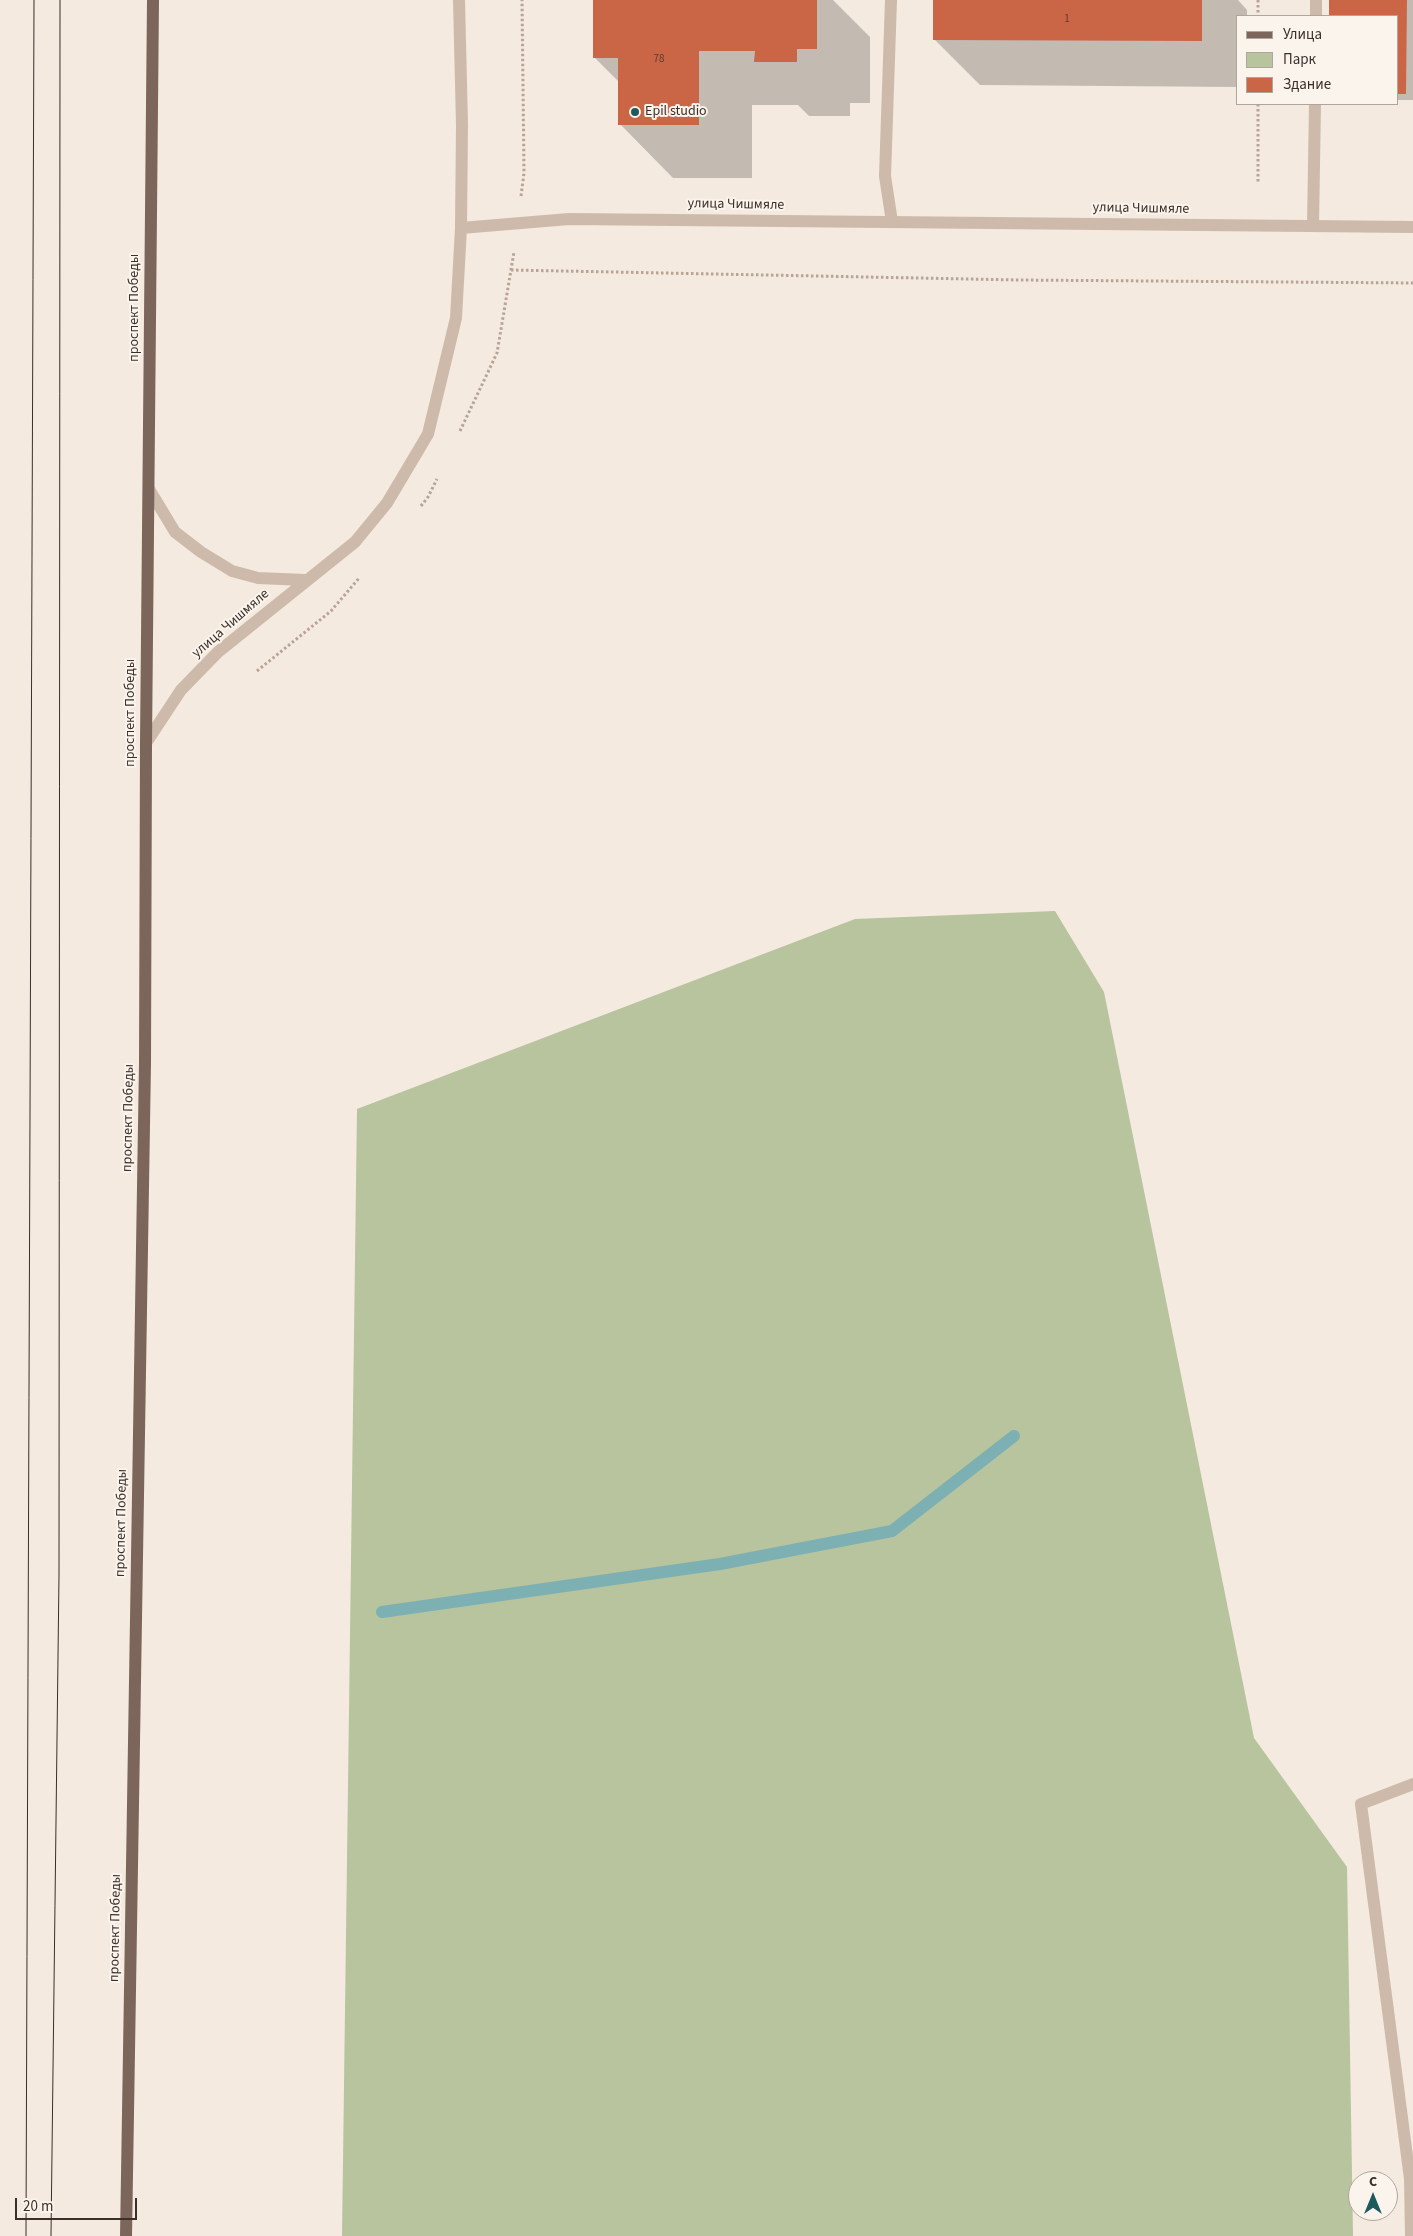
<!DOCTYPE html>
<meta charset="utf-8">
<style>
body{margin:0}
#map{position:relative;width:1413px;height:2236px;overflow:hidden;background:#f4eadf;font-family:"Source Sans 3",sans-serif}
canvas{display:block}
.legend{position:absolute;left:1236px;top:15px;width:162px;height:90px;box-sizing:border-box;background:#fbf4ec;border:1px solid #aea59e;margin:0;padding:6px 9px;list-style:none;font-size:15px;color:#3a2f2a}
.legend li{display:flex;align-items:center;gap:10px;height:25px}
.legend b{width:25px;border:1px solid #aea59e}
.north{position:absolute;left:1348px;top:2171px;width:50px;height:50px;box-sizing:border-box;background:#fbf4ec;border:1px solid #aea59e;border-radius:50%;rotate:0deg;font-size:14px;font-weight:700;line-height:20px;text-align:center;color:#3a2f2a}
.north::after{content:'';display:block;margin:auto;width:18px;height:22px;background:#1d5a5e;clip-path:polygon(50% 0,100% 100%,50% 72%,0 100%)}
.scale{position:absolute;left:15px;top:2198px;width:122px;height:22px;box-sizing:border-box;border:2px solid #3a2f2a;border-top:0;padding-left:6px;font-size:15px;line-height:18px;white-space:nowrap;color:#3a2f2a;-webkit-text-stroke:4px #fbf4ec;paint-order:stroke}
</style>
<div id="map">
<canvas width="1413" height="2236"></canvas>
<ul class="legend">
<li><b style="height:6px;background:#7c655a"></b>Улица</li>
<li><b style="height:14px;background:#b7c49e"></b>Парк</li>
<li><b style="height:14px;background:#ca6546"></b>Здание</li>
</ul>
<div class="north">С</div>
<div class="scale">20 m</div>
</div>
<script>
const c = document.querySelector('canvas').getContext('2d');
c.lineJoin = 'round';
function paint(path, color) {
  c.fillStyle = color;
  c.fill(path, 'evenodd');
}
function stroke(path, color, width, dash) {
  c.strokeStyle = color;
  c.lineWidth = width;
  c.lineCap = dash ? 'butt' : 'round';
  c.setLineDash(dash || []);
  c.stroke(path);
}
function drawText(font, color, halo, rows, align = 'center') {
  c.font = font + ' "Source Sans 3",sans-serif';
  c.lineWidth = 4;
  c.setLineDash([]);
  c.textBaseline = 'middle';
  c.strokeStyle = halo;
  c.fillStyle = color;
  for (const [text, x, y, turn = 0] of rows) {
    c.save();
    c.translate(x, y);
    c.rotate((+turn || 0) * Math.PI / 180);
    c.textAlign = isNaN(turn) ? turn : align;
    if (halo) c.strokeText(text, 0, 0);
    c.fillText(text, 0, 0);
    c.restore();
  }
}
paint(new Path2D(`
 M 1055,911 L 1104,992 L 1254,1738 L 1347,1867 L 1353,2236 L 342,2236 L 357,1109 L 855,919 Z`), '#b7c49e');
paint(new Path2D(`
 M 594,0 L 833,0 L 870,37 L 870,103 L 850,103 L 850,116 L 809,116 L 798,105 L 752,105 L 752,178 L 673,178 L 620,124 L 620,83 L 594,57 Z
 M 934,0 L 1238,0 L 1247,10 L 1247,16 L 1237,16 L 1237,87 L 980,85 L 934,39 Z
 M 1330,0 L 1413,0 L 1413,100 L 1397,100 L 1397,16 L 1330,16 Z`), '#0003');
stroke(new Path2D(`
 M 382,1612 L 720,1564 L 892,1531 L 1014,1436`), '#7cb0b2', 12);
paint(new Path2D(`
 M 593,0 L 817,0 L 817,49 L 797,49 L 797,62 L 754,62 L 755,51 L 699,51 L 699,125 L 618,125 L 618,58 L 593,58 Z
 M 933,0 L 1202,0 L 1202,41 L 933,40 Z
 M 1329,0 L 1407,0 L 1406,94 L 1397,94 L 1397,16 L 1329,16 Z`), '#ca6546');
stroke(new Path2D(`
 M 1258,0 L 1258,16
 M 1258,104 L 1258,182
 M 521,196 L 524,173 L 522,0
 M 511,270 L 1019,280 L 1413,283
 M 460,431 L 497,353 L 514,252
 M 421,506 L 428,497 L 437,479
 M 257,671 L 331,611 L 360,577`), '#b9a394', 3, [2.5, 2.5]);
stroke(new Path2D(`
 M 459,0 L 462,125 L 461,228
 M 891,0 L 885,176 L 892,222
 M 1316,16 L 1316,0
 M 1313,226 L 1315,104
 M 1411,2236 L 1410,2179 L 1361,1804 L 1413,1784`), '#cdbaaa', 12);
stroke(new Path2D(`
 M 149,489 L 175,532 L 201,552 L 232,571 L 258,578 L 305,580
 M 146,743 L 181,690 L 218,652 L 355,542 L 387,503 L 428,434 L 456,318 L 461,228 L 569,219 L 1413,227`), '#cdbaaa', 12);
stroke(new Path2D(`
 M 126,2236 L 145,1063 L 146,743 L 153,0`), '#7c655a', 12);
stroke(new Path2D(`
 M 26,2236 L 34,0
 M 51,2236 L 59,1574 L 60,0`), '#3a2f2a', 1);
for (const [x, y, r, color] of [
 [635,112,5,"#1d5a5e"]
]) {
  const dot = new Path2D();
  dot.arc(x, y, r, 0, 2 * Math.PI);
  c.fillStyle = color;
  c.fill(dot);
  stroke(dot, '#fbf4ec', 2);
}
drawText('11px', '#5e3c31', null, [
 ["1",1067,20],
 ["78",659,60]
]);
drawText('14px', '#3a2f2a', '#fbf4ec', [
 ["Epil studio",645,112]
], 'left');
drawText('14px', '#3a2f2a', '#fbf4ec', [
 ["улица Чишмяле",736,205,1],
 ["улица Чишмяле",1141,209,1],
 ["проспект Победы",135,308,-90],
 ["улица Чишмяле",231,624,-41],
 ["проспект Победы",131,713,-90],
 ["проспект Победы",129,1118,-89],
 ["проспект Победы",122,1523,-89],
 ["проспект Победы",116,1928,-89]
]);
</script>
